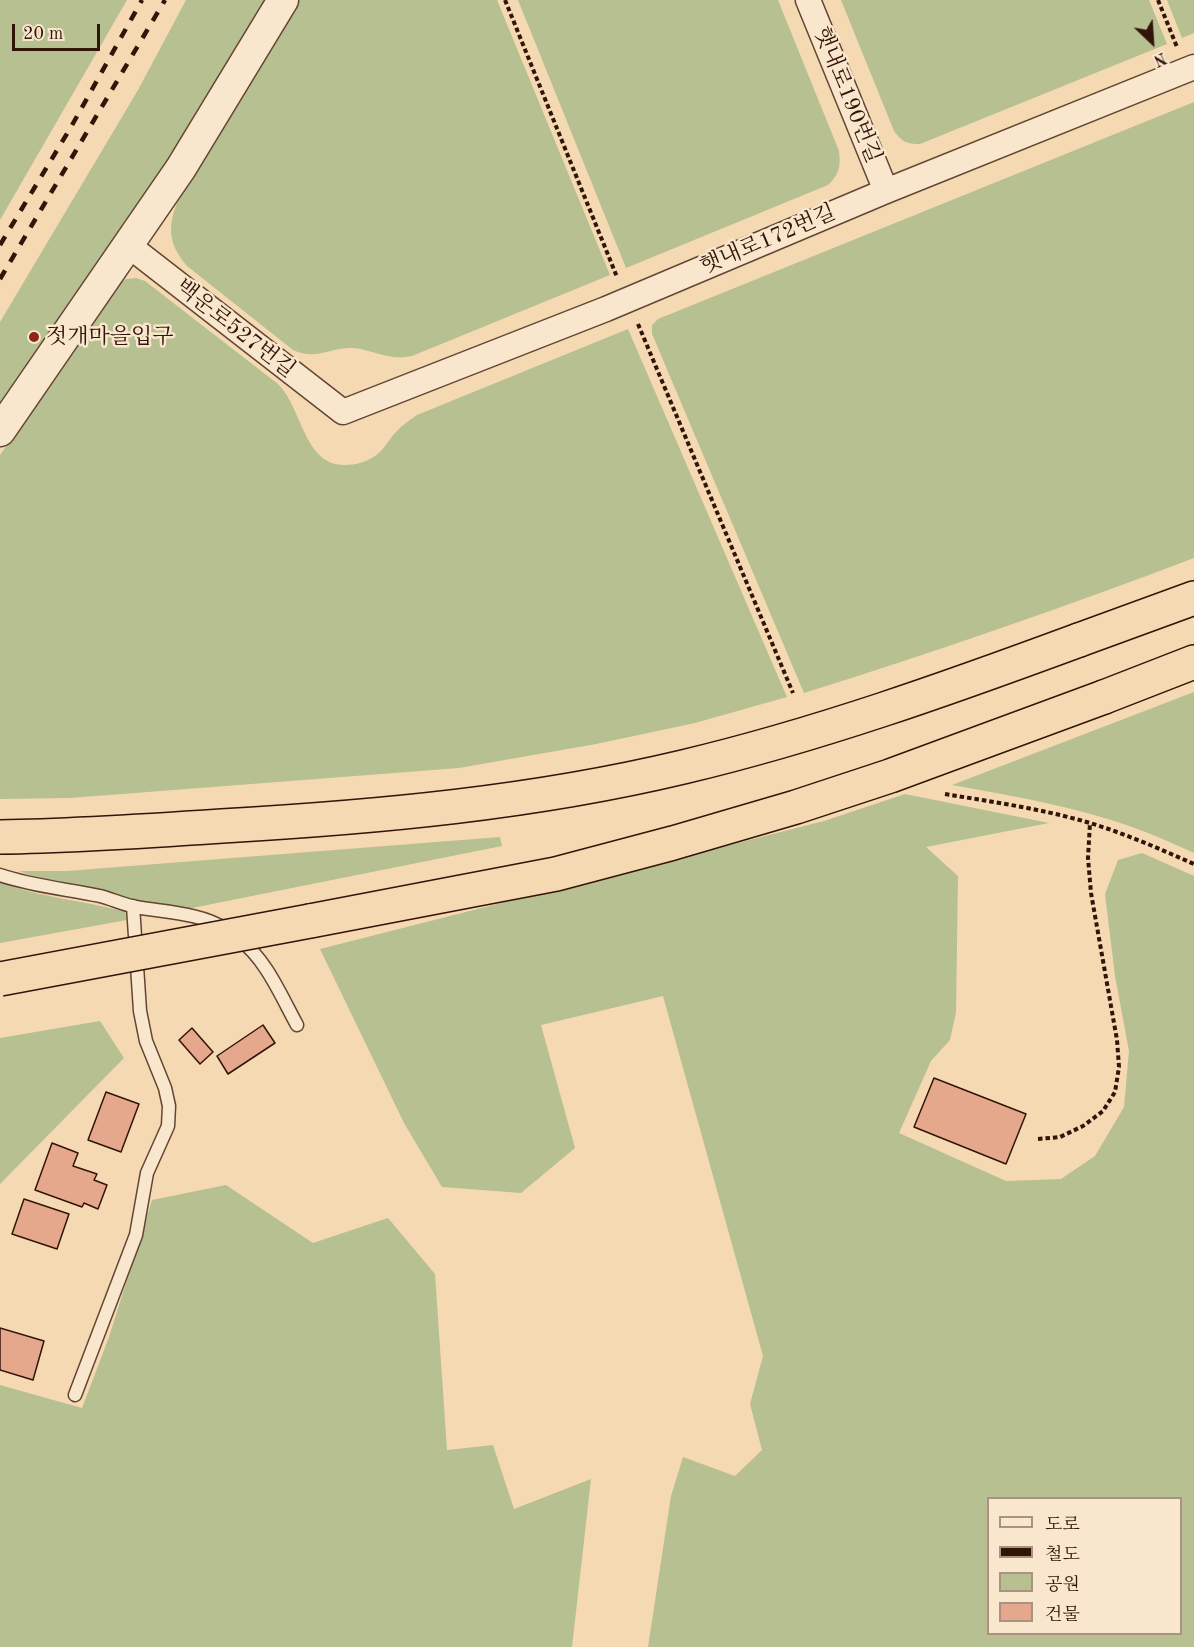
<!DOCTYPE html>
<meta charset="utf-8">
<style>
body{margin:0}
#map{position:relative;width:1194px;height:1647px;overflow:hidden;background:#f5d9b2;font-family:"Old Standard TT","Noto Serif KR",serif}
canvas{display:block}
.legend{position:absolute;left:987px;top:1497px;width:195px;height:138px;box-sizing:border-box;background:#f8e6cd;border:2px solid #a9927f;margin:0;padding:8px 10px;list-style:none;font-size:18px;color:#321409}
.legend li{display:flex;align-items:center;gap:12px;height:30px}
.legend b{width:30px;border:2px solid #a9927f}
.north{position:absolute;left:1122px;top:12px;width:60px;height:60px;-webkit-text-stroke:4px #f8e6cd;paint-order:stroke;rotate:155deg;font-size:16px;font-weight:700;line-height:24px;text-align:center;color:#321409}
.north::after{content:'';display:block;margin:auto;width:21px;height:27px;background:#321409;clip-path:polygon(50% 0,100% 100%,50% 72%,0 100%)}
.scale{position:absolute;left:12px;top:24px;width:88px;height:27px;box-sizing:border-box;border:3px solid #321409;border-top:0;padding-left:8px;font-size:18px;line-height:21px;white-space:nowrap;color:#321409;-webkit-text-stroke:4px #f8e6cd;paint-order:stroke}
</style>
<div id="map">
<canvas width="1194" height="1647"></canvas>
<ul class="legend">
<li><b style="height:8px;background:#f8e6cd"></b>도로</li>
<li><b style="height:8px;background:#321409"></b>철도</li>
<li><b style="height:16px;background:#b7c090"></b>공원</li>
<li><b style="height:16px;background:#e5a88c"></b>건물</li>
</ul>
<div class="north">N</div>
<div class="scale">20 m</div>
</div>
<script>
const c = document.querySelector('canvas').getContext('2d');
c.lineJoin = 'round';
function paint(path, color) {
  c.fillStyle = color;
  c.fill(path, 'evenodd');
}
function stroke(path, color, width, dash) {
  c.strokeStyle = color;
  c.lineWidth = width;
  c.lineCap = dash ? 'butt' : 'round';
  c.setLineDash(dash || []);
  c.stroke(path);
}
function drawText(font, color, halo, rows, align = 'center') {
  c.font = font + ' "Old Standard TT","Noto Serif KR",serif';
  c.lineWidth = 5;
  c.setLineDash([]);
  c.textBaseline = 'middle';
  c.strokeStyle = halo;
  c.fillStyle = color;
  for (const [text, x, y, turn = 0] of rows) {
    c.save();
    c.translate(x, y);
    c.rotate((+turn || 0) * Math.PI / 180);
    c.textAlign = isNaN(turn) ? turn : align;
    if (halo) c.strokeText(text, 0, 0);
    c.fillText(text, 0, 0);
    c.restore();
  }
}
paint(new Path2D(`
 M 0,0 L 127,0 L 0,220 Z
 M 186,0 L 268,0 L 152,187 L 0,405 L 0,322 L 138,90 Z
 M 298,0 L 497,0 L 610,275 L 412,356 C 387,361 375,350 353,348 C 330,347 316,361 293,350 L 187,266 C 169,245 167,228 177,203 Z
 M 518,0 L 778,0 L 839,151 C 841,166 839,175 828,185 L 626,268 Z
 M 841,0 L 1149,0 L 1167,44 L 920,144 C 907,144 902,142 894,131 Z
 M 1167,0 L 1194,0 L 1194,33 L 1182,38 Z
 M 1194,102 L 1194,558 C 1065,607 935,652 804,693 L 652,334 L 652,325 L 658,319 Z
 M 136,278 L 145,281 L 278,384 C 302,407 304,466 345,465 C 356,465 366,462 375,456 C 385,449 388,440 396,432 C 402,425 410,420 417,415 L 628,329 L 787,697 L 695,723 L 596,744 L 459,768 L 70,798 L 0,799 L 0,455 L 77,346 L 117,285 L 126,279 Z
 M 1194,692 L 1194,853 C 1179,846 1163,839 1148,833 C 1085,808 1018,797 952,785 Z
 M 905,794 L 1049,823 L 926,847 L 958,876 L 956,1012 L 950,1040 L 931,1061 L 899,1133 L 1006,1181 L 1061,1179 L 1095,1156 L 1124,1107 L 1129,1051 L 1115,976 L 1105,894 L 1118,860 L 1142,853 L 1194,876 L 1194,1647 L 648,1647 L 671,1496 L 683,1457 L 735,1476 L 762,1450 L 750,1404 L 763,1356 L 663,996 L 541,1025 L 575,1148 L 521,1193 L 442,1187 L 404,1123 L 320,949 L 824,821 ZM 988,1498 L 1180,1498 L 1180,1634 L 988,1634 Z
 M 500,837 L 502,846 L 187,909 L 135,900 L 78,884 L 40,879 L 19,871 L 67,871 Z
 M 0,882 C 40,898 84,900 125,912 L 127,920 L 0,943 Z
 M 100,1021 L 124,1058 L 0,1184 L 0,1038 Z
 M 226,1185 L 313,1243 L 388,1218 L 435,1274 L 447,1450 L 493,1445 L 514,1509 L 591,1479 L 572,1647 L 0,1647 L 0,1385 L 82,1408 L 109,1337 L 152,1200 Z`), '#b7c090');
const building = new Path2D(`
 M 263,1025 L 275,1043 L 228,1074 L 217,1056 Z
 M 192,1028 L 213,1052 L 200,1064 L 179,1040 Z
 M 934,1078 L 1026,1114 L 1006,1164 L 914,1127 Z
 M 106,1092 L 139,1104 L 121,1152 L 88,1140 Z
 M 52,1143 L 78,1153 L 73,1166 L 97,1174 L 94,1180 L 107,1185 L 98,1209 L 84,1203 L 82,1207 L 35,1190 Z
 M 24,1199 L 69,1214 L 57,1249 L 12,1234 Z
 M 0,1328 L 44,1341 L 33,1380 L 0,1370 Z`);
paint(building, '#e5a88c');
stroke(building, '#321409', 1.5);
const service = new Path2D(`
 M 0,875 C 32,886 67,889 100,896 C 112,899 124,905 136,907 C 163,912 202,913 225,929
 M 239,939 C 266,959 281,996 297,1025
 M 75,1395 L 136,1235 L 147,1173 L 168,1126 L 169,1106 L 165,1088 L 146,1041 L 140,1011 L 133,906`);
const minor = new Path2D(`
 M 808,0 L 886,191
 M 128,245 L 343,412 L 606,309 L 886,191 L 1194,67`);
const tertiary = new Path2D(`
 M 0,431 L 181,168 L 283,0`);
const trunk = new Path2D(`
 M 1079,640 L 1194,598
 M 1104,697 L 1194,662`);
const motorway = new Path2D(`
 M 0,837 C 74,836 148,831 222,826 C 377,817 532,803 683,767 C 818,735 949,688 1079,640
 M 310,921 L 556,874 L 673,843 L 796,807 L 890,776 L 1104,697`);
stroke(service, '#634533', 15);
stroke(minor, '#634533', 27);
stroke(tertiary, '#634533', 33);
stroke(trunk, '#321409', 36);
stroke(motorway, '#321409', 36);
stroke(new Path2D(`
 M 505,0 L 617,277
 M 1158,0 L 1177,47
 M 638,324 L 793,693
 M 945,794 C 993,802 1043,809 1090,823 C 1126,834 1160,849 1194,864
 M 1038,1139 L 1060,1137 L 1083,1126 L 1103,1111 L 1115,1092 L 1119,1067 L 1117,1040 L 1091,893 L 1088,858 L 1090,823`), '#321409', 4, [4.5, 3]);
stroke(service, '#f8e6cd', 12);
stroke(minor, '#f8e6cd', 24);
stroke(tertiary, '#f8e6cd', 30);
stroke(trunk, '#f5d9b2', 33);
stroke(motorway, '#f5d9b2', 33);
stroke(new Path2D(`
 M 0,245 L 71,127 L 142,0
 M 0,279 L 165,0`), '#321409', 4.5, [10, 10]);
const motorwayBridge = new Path2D(`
 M 0,979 L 310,921`);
stroke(motorwayBridge, '#321409', 36, []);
stroke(motorwayBridge, '#f5d9b2', 33);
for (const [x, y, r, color] of [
 [34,337,6,"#8f2418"]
]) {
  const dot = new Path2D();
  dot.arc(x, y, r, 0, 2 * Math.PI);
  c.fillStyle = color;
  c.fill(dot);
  stroke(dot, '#f8e6cd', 2);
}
drawText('22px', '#321409', '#f8e6cd', [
 ["햇내로190번길",847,95,68],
 ["햇내로172번길",768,240,-23],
 ["백운로527번길",235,329,38]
]);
drawText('22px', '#321409', '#f8e6cd', [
 ["젓개마을입구",46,337]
], 'left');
</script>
